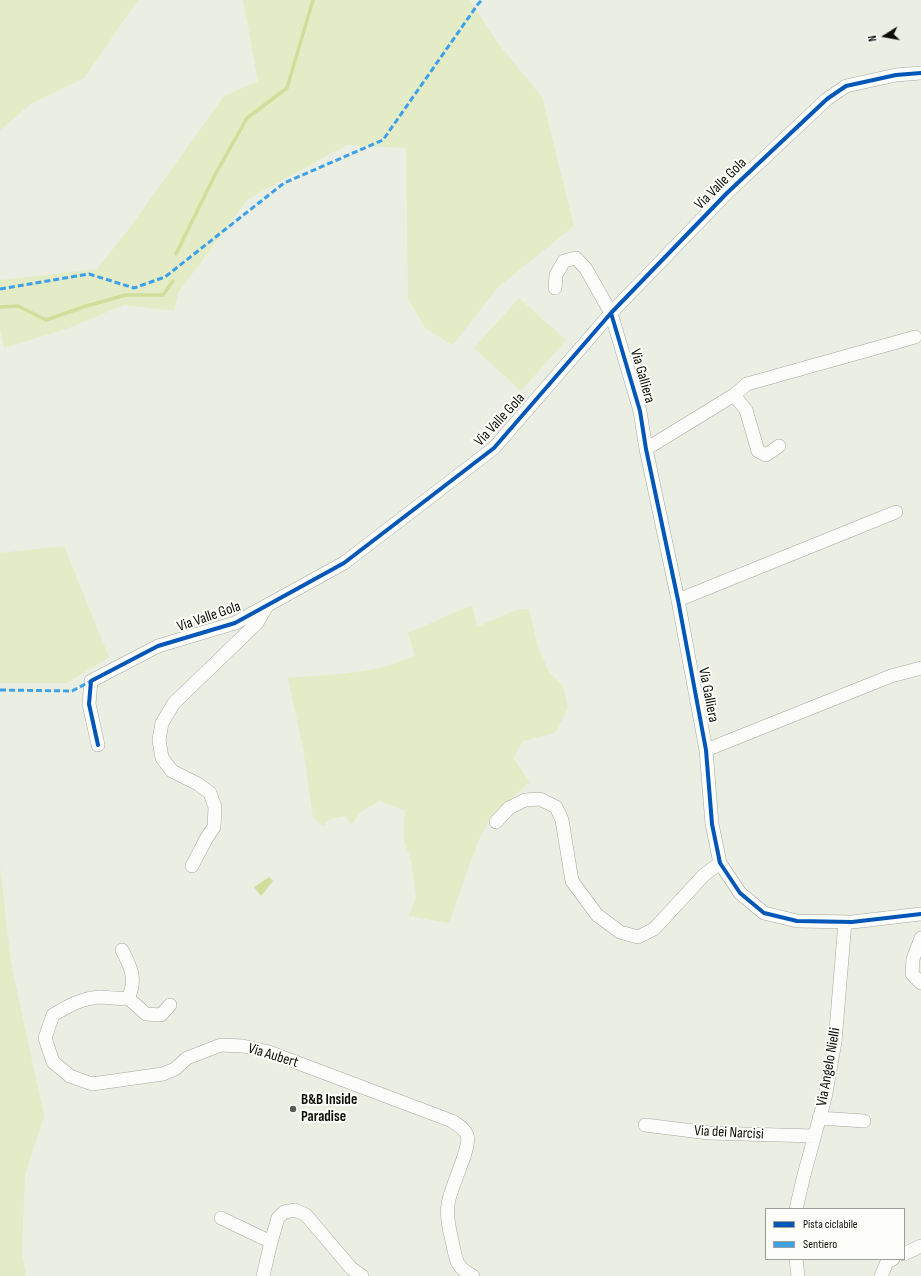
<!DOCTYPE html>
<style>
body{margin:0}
#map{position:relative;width:921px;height:1276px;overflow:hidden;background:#ebeee2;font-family:"Sofia Sans Condensed",sans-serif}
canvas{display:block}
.legend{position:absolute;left:765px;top:1208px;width:140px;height:52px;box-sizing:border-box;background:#fdfefa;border:1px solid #9c9e98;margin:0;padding:5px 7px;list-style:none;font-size:12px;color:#0b0d06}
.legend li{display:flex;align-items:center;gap:8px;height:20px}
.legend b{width:20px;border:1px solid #9c9e98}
.north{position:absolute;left:865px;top:16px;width:40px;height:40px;-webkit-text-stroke:3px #fdfefa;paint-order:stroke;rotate:259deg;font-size:11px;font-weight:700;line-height:16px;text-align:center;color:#0b0d06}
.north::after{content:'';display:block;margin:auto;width:14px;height:18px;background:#0b0d06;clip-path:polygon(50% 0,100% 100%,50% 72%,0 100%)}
</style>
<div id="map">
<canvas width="921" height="1276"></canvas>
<ul class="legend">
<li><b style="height:5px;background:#0057b8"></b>Pista ciclabile</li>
<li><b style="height:5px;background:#3ca1e9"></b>Sentiero</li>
</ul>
<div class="north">N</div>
</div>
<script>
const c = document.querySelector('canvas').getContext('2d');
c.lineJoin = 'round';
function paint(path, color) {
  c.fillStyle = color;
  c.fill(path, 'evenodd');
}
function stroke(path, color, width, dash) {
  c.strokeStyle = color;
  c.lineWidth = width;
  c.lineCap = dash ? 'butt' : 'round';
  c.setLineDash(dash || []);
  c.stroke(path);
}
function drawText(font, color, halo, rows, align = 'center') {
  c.font = font + ' "Sofia Sans Condensed",sans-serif';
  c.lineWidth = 4;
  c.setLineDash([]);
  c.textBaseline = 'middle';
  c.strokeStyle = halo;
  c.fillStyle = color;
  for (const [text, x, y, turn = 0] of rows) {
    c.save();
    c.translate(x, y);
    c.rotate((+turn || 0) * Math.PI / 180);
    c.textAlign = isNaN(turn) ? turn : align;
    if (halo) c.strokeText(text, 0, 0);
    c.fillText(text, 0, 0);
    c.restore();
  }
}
paint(new Path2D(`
 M 0,0 L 138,0 L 84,78 L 31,104 L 0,130 Z
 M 243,0 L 470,0 L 497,42 L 542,97 L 574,226 L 498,287 L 453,345 L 425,328 L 408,298 L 406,148 L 347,145 L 248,199 L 178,293 L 174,311 L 124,305 L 69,328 L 4,348 L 0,329 L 0,280 L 97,269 L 128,230 L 224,96 L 258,81 Z
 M 519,298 L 566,340 L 521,391 L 474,348 Z
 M 64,546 L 109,657 L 67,683 L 0,683 L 0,553 Z
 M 472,605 L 477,627 L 516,610 L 529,609 L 538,647 L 549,672 L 563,686 L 568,708 L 555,733 L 523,741 L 513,758 L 530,782 L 491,816 L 477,844 L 449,923 L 409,916 L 416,896 L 412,865 L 404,839 L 405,810 L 379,801 L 361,812 L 351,825 L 346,816 L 330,819 L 323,826 L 313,817 L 303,748 L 288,678 C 331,674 376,675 415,655 L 408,633 Z
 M 0,865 L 11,963 L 44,1116 L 25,1175 L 22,1252 L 26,1276 L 0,1276 Z`), '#e4ecc7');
paint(new Path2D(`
 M 269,877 L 273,881 L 261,896 L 254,887 Z`), '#d1dd9b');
stroke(new Path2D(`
 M 176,254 L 216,173 L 247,118 L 287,88 L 313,0
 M 0,307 L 18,306 L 46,320 L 86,306 L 126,295 L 163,295 L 173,281`), '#d1dd9b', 3.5);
const minor = new Path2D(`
 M 555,288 L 556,275 L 564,261 L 576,258 L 586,269 L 611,313 L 640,411 L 646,449 L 678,600 L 706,750 L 712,824 L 720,863 L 740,893 L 764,913 L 797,921 L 852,922 L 921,914
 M 734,395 L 746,410 L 758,451 L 766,455 L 779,446
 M 646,449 L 734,395 L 747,384 L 915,337
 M 678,600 L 896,512
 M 98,745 L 89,704 L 91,681 L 158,646 L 235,623 L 344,563 L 494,448 L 611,313 L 727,193 L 827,99 L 846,86 L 896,75 L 921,73
 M 706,750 L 891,676 L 921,668
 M 496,822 L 509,808 L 525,800 L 540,799 L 556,807 L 562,820 L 572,881 L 597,915 L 620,932 L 638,937 L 654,929 L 704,875 L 720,863
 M 192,866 L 206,839 L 214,827 L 215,807 L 210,793 L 198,784 L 172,771 L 162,758 L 159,740 L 162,723 L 174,703 L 257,623 L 267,606
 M 921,938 L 913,959 L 912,974 L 921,983
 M 122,950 C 131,967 137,980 128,998 C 118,1000 109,997 100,997 C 82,998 68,1006 53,1015 L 45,1038 L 53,1062 L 70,1076 L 92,1084 L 163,1074 L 175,1069 L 187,1058 L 221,1045 L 243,1046 L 269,1052 L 452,1121 C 458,1125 464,1128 467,1135 C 472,1147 449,1189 448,1205 C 446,1218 450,1232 453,1245 C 456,1261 457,1268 473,1276
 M 128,998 L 146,1014 L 161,1015 L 170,1005
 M 819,1118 L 864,1121
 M 645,1125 L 709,1133 L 814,1136
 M 796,1209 L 804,1175 L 825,1098 L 835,1042 L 845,922
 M 221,1218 L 271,1242
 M 904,1254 L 921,1246
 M 796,1259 L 798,1276
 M 263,1276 L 271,1242 L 278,1218 L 284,1212 L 295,1210 L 306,1215 L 351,1268 L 362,1276
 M 881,1276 L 887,1262 L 893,1259`);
stroke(minor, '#a6a99f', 14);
stroke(minor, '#fcfcfb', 13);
stroke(new Path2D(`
 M 0,289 L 89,274 L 134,288 L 165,277 L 284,183 L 383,140 L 478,4 L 482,0
 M 0,690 L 72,691 L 91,681`), '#3ca1e9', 3, [6, 3]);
stroke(new Path2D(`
 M 611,313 L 640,411 L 646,449 L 678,600 L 706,750 L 712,824 L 720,863 L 740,893 L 764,913 L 797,921 L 852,922 L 921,914
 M 98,745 L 89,704 L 91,681 L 158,646 L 235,623 L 344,563 L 494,448 L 611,313 L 727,193 L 827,99 L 846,86 L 896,75 L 921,73`), '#0057b8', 4);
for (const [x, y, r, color] of [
 [293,1109,4,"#595c53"]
]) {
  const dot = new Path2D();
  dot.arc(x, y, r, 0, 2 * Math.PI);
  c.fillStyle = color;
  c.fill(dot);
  stroke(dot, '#fdfefa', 1.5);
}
drawText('15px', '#0b0d06', '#fdfefa', [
 ["Via Valle Gola",721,184,-45],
 ["Via Galliera",642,376,74],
 ["Via Valle Gola",500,420,-47],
 ["Via Valle Gola",209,617,-19],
 ["Via Galliera",708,695,79],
 ["Via Aubert",273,1056,17],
 ["Via Angelo Nielli",829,1067,-80],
 ["Via dei Narcisi",729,1133,3]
]);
drawText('bold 15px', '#0b0d06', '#fdfefa', [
 ["B&B Inside",301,1100],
 ["Paradise",301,1117]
], 'left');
</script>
